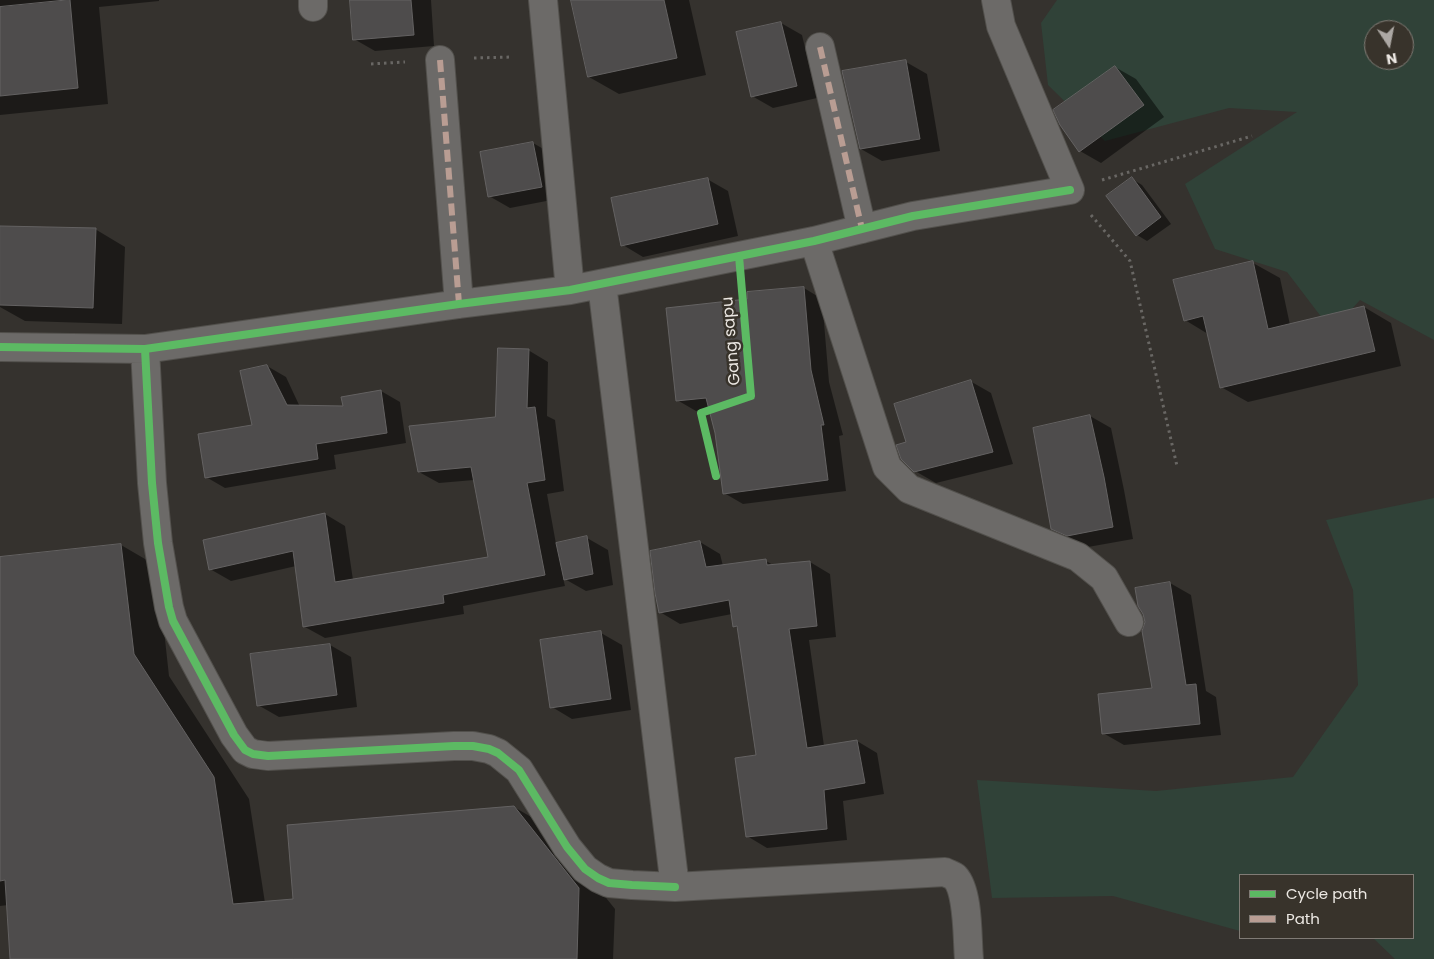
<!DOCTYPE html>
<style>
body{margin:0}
#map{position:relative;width:1434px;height:959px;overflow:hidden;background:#35322e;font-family:Poppins,sans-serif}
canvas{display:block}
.legend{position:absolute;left:1239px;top:874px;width:175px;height:65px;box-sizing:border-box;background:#38332b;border:1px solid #807b75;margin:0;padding:6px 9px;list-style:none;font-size:15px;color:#ece8e3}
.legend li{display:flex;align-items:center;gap:10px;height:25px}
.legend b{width:25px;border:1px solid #807b75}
.north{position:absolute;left:1364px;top:20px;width:50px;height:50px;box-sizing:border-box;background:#38332b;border:1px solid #807b75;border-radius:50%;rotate:169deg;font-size:14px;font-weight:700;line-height:20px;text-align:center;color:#ece8e3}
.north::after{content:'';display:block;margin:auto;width:18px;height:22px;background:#aca8a4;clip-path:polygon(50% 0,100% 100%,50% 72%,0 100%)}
</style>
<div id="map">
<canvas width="1434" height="959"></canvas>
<ul class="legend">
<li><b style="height:6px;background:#5cba63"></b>Cycle path</li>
<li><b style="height:6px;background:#b99d93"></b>Path</li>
</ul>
<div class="north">N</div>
</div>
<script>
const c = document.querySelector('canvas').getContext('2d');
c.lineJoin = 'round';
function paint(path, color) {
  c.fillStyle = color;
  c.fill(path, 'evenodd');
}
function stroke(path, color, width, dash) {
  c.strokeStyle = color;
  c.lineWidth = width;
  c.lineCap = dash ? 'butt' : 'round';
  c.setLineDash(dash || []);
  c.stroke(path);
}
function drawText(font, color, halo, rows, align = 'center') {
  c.font = font + ' Poppins,sans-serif';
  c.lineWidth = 5;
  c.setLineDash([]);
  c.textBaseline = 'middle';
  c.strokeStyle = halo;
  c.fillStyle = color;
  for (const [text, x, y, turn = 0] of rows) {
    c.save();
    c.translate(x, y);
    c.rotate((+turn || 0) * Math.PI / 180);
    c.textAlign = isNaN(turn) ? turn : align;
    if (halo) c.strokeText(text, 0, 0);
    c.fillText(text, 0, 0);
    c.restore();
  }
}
paint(new Path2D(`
 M 1057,0 L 1434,0 L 1434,340 L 1360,300 L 1332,331 L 1287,272 L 1215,249 L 1185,184 L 1297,112 L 1229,108 L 1105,141 L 1048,85 L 1041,23 ZM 1374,30 L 1404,30 L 1404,60 L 1374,60 Z
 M 1434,498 L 1434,959 L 1395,959 L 1373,938 L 1413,938 L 1413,875 L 1240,875 L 1240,931 L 1113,896 L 992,898 L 977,780 L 1156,791 L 1293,777 L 1358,685 L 1353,590 L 1326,520 Z`), '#304238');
paint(new Path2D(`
 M 0,0 L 159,0 L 159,1 L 99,7 L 108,104 L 0,115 Z
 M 351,0 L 431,0 L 434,46 L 375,51 L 354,39 Z
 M 572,0 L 689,0 L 706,75 L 619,94 L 589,77 Z
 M 781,23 L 802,35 L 817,98 L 773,108 L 752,96 Z
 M 906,62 L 927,74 L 940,151 L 882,161 L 861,149 Z
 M 1115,67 L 1136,79 L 1164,117 L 1101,163 L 1080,151 Z
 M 533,143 L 554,155 L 562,198 L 510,208 L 489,196 Z
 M 707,179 L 728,191 L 738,236 L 643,257 L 623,245 Z
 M 1132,179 L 1142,185 L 1171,224 L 1147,241 L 1137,235 Z
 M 0,227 L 95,229 L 125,247 L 122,324 L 25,321 L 0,307 Z
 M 1253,263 L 1280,278 L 1290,325 L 1364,307 L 1391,323 L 1401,366 L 1248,402 L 1221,387 L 1208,334 L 1185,320 Z
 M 804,288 L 822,299 L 829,382 L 843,435 L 839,436 L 846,491 L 743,504 L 724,493 L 716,433 L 710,410 L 696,411 L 677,400 L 749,300 Z
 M 528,350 L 548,362 L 547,416 L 555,420 L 564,491 L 547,494 L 556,544 L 587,538 L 608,550 L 613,585 L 586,591 L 563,578 L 565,586 L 463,606 L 464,614 L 325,638 L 305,627 L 296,566 L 231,581 L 210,569 L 325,514 L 345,526 L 353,580 L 489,558 L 474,480 L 439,483 L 419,472 L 496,418 Z
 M 267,366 L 286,377 L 300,407 L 344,408 L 381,391 L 400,402 L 406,443 L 334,455 L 336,469 L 225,488 L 206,477 L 253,426 Z
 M 970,381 L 991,393 L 1013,464 L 936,483 L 915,471 L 908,443 Z
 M 1090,416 L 1111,428 L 1124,490 L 1133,539 L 1088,547 L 1073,541 L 1052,529 Z
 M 700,542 L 720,554 L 723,566 L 766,561 L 775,566 L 810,562 L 830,574 L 836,637 L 809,640 L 824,746 L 857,741 L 877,753 L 884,794 L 843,801 L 847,840 L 767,848 L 747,836 L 758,756 L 739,629 L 734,626 L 732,614 L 680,624 L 660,612 Z
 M 121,545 L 157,566 L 169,676 L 249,799 L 265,903 L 294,900 L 514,807 L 550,828 L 615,909 L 613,959 L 11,959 L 8,905 L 0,906 L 0,558 Z
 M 1170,583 L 1191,595 L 1206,691 L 1216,697 L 1221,735 L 1124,745 L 1103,733 L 1153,689 L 1146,622 Z
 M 601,633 L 622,645 L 631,710 L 572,719 L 552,707 Z
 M 330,645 L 351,657 L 357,707 L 279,717 L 258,705 L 251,655 Z`), '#0007');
const building = new Path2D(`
 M 70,0 L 78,88 L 0,96 L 0,7 Z
 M 350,0 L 411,0 L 414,35 L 353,40 Z
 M 571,0 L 664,0 L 677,58 L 588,77 Z
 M 781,22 L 797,86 L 751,97 L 736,32 Z
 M 906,60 L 920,139 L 860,149 L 842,71 Z
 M 1115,66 L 1144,105 L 1079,152 L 1060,125 L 1053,110 Z
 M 533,142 L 542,187 L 488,197 L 480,152 Z
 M 1132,177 L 1161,217 L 1136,236 L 1106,196 Z
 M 708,178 L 718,224 L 621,246 L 611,198 Z
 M 0,226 L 96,228 L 93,308 L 0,305 Z
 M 1253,261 L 1268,329 L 1364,306 L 1375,351 L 1220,388 L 1203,316 L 1184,321 L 1173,280 Z
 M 804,287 L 811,370 L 824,425 L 821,425 L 828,480 L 723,494 L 715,433 L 706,398 L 676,401 L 666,308 L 747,299 L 747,292 Z
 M 498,348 L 529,349 L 527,408 L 535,407 L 545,480 L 527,483 L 545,575 L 443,595 L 444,603 L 303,627 L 293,551 L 209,570 L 203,540 L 325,513 L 335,582 L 488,557 L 471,467 L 418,472 L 409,426 L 495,417 Z
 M 267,365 L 287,405 L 343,406 L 341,397 L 381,390 L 387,433 L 316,444 L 318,459 L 205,478 L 198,434 L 252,425 L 240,371 Z
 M 971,380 L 993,452 L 914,472 L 901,459 L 896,445 L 906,442 L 894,404 Z
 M 1090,415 L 1104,477 L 1113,527 L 1067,536 L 1051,529 L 1033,428 Z
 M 587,536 L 593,574 L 564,580 L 556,543 Z
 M 700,541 L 706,567 L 766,559 L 767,565 L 810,561 L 817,626 L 789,629 L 807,748 L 857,740 L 865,783 L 824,790 L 827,829 L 746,837 L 735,758 L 756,755 L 737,626 L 733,627 L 729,600 L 659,613 L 655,593 L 650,551 Z
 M 121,544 L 134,654 L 214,777 L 233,904 L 293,899 L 287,825 L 514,806 L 579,888 L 577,959 L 10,959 L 5,880 L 0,881 L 0,557 Z
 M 1170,582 L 1186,685 L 1196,684 L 1200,724 L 1102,734 L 1098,694 L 1152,688 L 1142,631 L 1145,622 L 1143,614 L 1138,606 L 1135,588 Z
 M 601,631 L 611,699 L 550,708 L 540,640 Z
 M 330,644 L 337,695 L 257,706 L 250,654 Z`);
paint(building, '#4e4c4c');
stroke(building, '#646262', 1);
const minor = new Path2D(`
 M 313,0 L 313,7
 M 543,0 L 570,290
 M 820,47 L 862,229
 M 440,60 L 459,304
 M 814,241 L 887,467 L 909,489 L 1078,557 L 1104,578 L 1129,622
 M 602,284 L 675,887
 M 0,347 L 145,349 L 459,304 L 570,290 L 814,241 L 913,216 L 1070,190 L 1001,26 L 996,0
 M 145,349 L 152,483 L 158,543 L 169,607 L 173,621 L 234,735 L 245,750 L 253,754 L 268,756 L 454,746 L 473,746 L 489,749 L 498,753 L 519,770 L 567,847 L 585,869 L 598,878 L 609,883 L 632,885 L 675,887 L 945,872 C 948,874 953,875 955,877 C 969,892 967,939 969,959`);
stroke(minor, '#52504c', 30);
stroke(new Path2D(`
 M 474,58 L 512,57
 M 371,64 L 405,62
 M 1102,180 L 1252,136
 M 1091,215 L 1130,261 L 1177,466`), '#696764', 3, [2.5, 4]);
stroke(minor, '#6c6a68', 28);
stroke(new Path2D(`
 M 820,47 L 862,229
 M 440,60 L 459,304`), '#b99d93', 6, [12, 6]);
stroke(new Path2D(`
 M 0,347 L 145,349 L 459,304 L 570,290 L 814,241 L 913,216 L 1070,190
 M 145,349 L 152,483 L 158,543 L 169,607 L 173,621 L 234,735 L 245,750 L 253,754 L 268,756 L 454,746 L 473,746 L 489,749 L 498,753 L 519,770 L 567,847 L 585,869 L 598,878 L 609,883 L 632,885 L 675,887
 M 716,476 L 701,413 L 751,396 L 739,256`), '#5cba63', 8);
drawText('16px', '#ece8e3', '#38332b', [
 ["Gang sapu",732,341,-95]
]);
</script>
